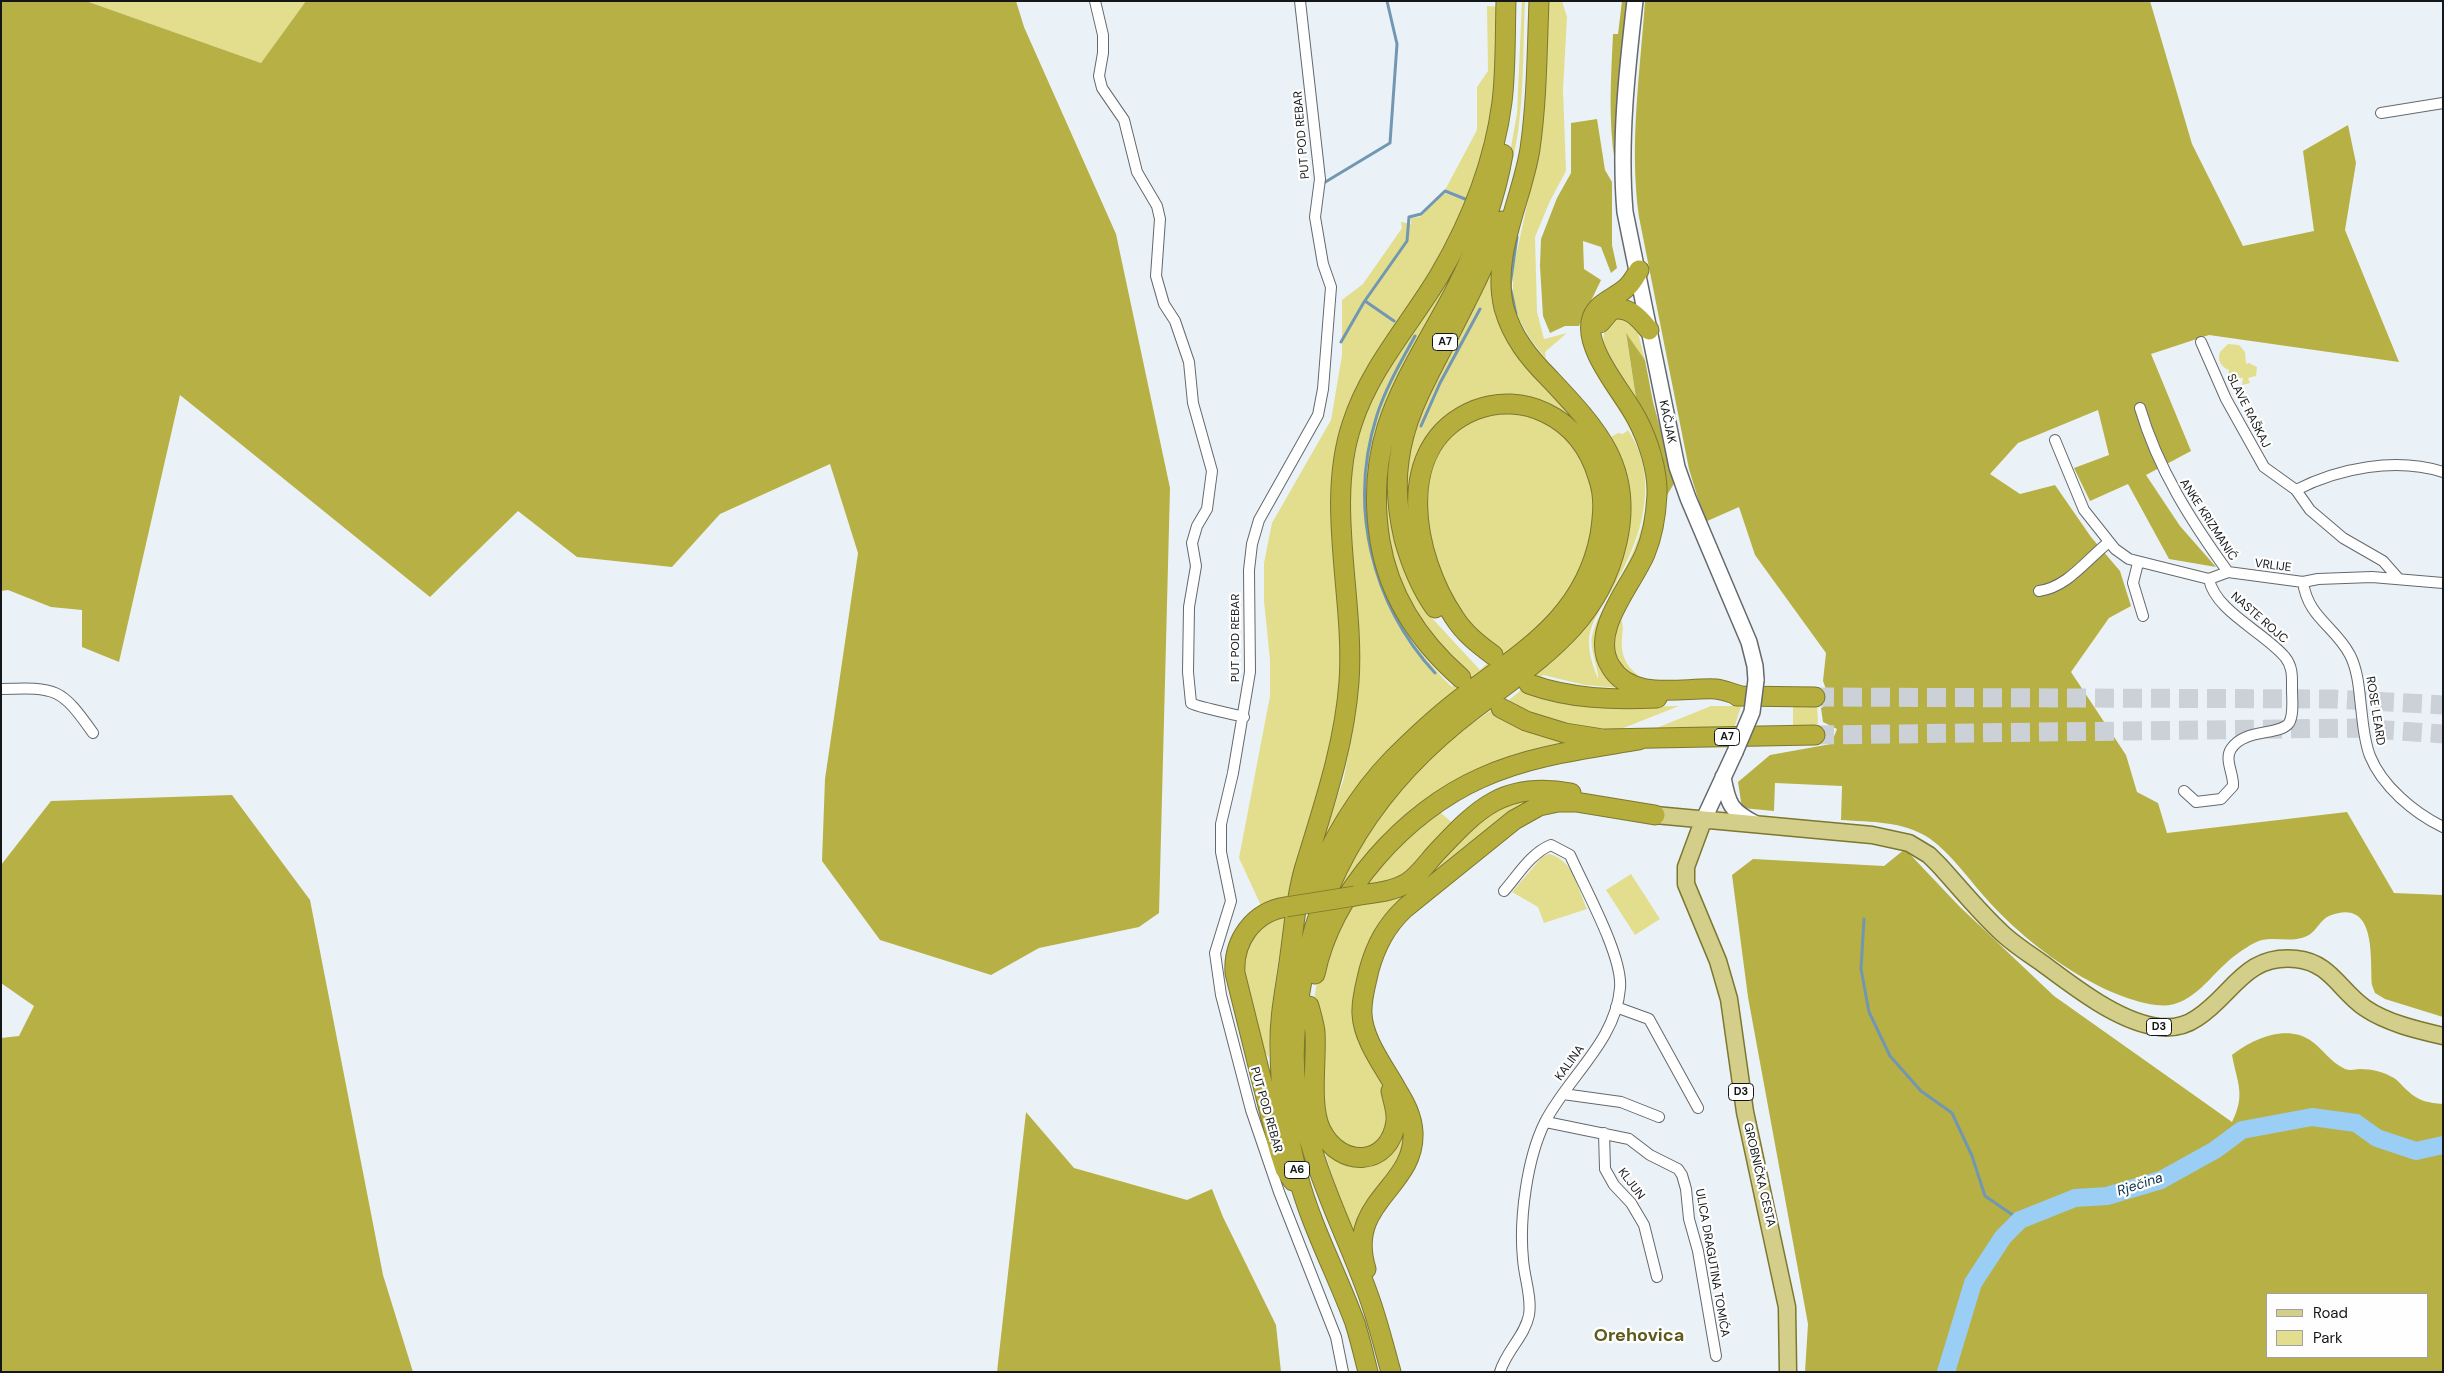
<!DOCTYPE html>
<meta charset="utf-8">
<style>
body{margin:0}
#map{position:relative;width:2444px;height:1373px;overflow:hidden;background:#ebf2f7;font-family:"DM Sans",sans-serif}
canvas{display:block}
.frame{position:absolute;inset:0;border:2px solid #141618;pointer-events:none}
.legend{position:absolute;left:2266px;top:1293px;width:162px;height:65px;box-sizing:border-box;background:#fefefe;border:1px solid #a0a1a2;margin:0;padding:6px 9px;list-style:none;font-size:15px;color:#141618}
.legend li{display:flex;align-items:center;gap:10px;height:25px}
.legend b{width:25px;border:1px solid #a0a1a2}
</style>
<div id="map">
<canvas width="2444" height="1373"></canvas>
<div class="frame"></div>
<ul class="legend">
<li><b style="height:6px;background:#d3ce8a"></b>Road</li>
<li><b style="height:14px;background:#e2de8d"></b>Park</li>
</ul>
</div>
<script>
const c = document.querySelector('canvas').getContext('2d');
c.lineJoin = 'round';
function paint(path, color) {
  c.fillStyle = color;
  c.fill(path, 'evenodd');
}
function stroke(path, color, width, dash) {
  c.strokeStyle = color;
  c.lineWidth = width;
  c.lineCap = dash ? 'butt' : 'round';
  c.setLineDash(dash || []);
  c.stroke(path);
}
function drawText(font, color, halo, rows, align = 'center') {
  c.font = font + ' "DM Sans",sans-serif';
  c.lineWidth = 4.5;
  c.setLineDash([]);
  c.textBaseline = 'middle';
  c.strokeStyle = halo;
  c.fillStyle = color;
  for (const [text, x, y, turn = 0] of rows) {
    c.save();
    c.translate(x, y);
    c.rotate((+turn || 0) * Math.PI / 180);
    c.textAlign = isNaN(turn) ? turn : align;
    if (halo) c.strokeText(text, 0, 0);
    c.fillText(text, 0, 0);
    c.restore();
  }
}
paint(new Path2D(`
 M 86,1 L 306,1 L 261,63 Z
 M 1522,1 L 1525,1 C 1523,45 1524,89 1518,132 C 1513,164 1504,195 1494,226 L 1399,434 L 1411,580 L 1431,617 L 1480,670 L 1498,653 C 1478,637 1457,618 1447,594 C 1440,577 1436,557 1431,539 C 1425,518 1423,494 1429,472 C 1440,434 1483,404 1523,413 C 1564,423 1590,460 1595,500 C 1598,520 1588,559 1579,577 C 1575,586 1568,594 1562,602 L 1325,843 L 1323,838 L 1344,778 L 1356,709 L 1359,623 L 1352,568 L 1350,517 L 1351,478 L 1362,418 L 1378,381 L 1460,255 L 1465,257 C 1447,290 1429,323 1411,356 C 1398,380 1384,403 1377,428 C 1362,480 1367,541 1385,592 C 1398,628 1425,660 1452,687 L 1467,675 C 1452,658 1435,641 1422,623 C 1391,580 1380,520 1385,468 C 1386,456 1390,443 1393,431 L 1506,176 L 1517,113 Z
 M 1548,1 L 1562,1 L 1567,17 L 1563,90 L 1566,171 L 1550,201 L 1535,237 L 1537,312 L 1544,339 L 1567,333 L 1545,352 L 1546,359 L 1531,340 L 1519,319 L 1513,296 L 1513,270 L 1536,163 L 1546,61 Z
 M 1487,6 L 1503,7 L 1501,72 L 1473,201 L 1445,190 L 1477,130 L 1477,87 L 1488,71 Z
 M 1444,193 L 1472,203 L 1348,417 L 1344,631 L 1340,710 L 1290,902 L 1263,910 L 1239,858 L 1270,696 L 1270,660 L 1264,601 L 1264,563 L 1272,523 L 1331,420 L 1342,355 L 1342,300 L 1363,284 L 1402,228 L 1401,222 L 1411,224 L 1411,218 L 1420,217 Z
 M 1492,267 L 1496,306 L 1574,418 L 1550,403 L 1528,397 L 1444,421 L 1414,533 C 1412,526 1407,518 1406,511 C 1394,433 1458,335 1492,267 Z
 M 1622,316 L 1637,329 L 1645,360 L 1626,335 L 1636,398 L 1633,397 C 1619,373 1581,331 1622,316 Z
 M 1581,330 L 1591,364 L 1621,407 L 1638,440 L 1650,487 L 1644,537 L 1606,611 L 1618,688 L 1585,685 L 1543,675 L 1523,690 L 1518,686 L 1582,631 L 1606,596 L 1617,451 L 1611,437 L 1618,433 L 1623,434 L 1628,430 C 1662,482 1640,542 1612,590 C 1604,604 1591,620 1589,638 C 1588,652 1593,666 1598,679 C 1600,673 1589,648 1592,636 C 1596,617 1609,602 1617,585 C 1644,534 1659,493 1634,437 C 1618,401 1584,370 1581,330 Z
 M 2228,344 L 2239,345 L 2245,352 L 2246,364 L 2249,363 L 2257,367 L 2256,376 L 2248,378 L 2250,383 L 2242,385 L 2243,377 L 2236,381 L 2228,376 L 2229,370 C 2221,367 2217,360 2220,352 Z
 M 1619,615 C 1624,624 1623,628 1622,638 C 1620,658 1629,671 1646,680 L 1645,682 L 1620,669 L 1612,649 Z
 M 1521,690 C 1577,711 1621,707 1679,706 L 1621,729 L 1590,728 L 1561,723 L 1531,714 L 1509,700 Z
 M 1817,704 L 1818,724 L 1796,728 L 1793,724 L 1793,705 Z
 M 1711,706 L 1741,706 L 1733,732 L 1654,729 Z
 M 1490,711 L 1508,722 L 1575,741 L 1544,746 L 1512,755 L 1473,771 L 1432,798 L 1330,907 C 1340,886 1348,864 1360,845 C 1397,787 1434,749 1490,711 Z
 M 1561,797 L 1412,896 L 1361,982 L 1392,1116 L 1384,1139 L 1359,1155 L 1325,1132 L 1313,1006 L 1318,975 L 1352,902 L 1388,897 L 1471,825 L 1516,800 Z
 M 1436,809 L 1455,825 L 1406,877 L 1358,892 L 1368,877 Z
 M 1549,854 C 1573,859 1578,889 1587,909 L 1544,923 L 1538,907 L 1512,892 L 1542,857 Z
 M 1631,874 L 1660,919 L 1635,935 L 1606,890 Z
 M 1288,913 C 1277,961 1270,1008 1269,1058 L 1264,1051 C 1254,1017 1227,962 1254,931 C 1261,922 1278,918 1288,913 Z
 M 1405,1119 L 1404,1149 L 1356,1239 L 1337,1191 L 1320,1137 L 1354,1162 Z`), '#e2de8d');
paint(new Path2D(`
 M 1,1 L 86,1 L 261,63 L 306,1 L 1016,1 L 1024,27 L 1116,234 L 1170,488 L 1159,913 L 1139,927 L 1039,948 L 991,975 L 880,940 L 822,861 L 825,779 L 858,553 L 830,464 L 720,514 L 672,567 L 577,557 L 518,511 L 430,597 L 180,395 L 119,662 L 82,647 L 82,610 L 51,607 L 8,590 L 1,591 Z
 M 1622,1 L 1629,1 L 1615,163 C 1608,120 1611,77 1613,34 L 1618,34 Z
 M 1645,1 L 2150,1 L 2192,144 L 2243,246 L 2314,231 L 2303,151 L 2348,125 L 2356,163 L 2345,230 L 2399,362 L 2209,335 L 2151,354 L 2191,451 L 2146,475 L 2180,526 L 2216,567 L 2169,559 L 2128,484 L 2090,501 L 2074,468 L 2109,455 L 2098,410 L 2018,443 L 1990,474 L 2020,494 L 2055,485 L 2091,537 L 2120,571 L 2131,606 L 2109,618 L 2071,672 L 2126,755 L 2137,792 L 2158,803 L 2167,833 L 2347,812 L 2394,893 L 2443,895 L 2443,1017 L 2385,999 L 2375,993 L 2372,985 C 2370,957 2377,897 2329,916 C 2320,920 2316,932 2307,936 C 2293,943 2277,937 2262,940 C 2252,943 2241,951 2233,957 C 2209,976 2191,1010 2156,1005 C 2098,997 2030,946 1991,904 C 1971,883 1953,855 1929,838 C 1903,821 1871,822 1841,820 L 1842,786 L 1775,783 L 1774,811 L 1742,808 L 1738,782 L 1770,755 L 1831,744 L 1837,729 L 1823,722 L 1821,708 L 1831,702 L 1823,681 L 1826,653 L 1755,555 L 1739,507 L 1705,522 L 1689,469 L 1639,217 C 1629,145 1640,74 1645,1 Z
 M 1597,119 L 1605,170 L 1612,182 L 1612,245 L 1617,268 L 1611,273 L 1601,247 L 1583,241 L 1584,269 L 1601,280 L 1579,326 L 1565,326 L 1550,333 L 1543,316 L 1540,266 L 1541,239 L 1557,198 L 1571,173 L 1571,123 Z
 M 1626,333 L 1645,360 L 1653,402 L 1675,482 L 1667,495 L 1662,454 L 1653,430 L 1636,398 Z
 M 232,795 L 310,900 L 383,1275 L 413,1372 L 1,1372 L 1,1038 L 19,1036 L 34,1006 L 1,983 L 1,865 L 51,801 Z
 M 1905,849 L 1959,906 L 2054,996 L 2232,1122 C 2246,1094 2237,1083 2232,1055 C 2252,1039 2286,1024 2310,1040 C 2323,1049 2330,1062 2345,1069 C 2351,1071 2355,1069 2360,1069 C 2372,1069 2384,1072 2394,1078 C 2399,1081 2403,1087 2408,1091 C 2418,1101 2429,1103 2443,1104 L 2443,1372 L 1805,1372 L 1808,1324 L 1748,997 L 1732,875 L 1753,859 L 1884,866 ZM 2268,1294 L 2428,1294 L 2428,1357 L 2268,1357 Z
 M 1026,1112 L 1074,1168 L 1187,1200 L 1212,1189 L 1223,1217 L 1276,1325 L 1281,1372 L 997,1372 Z`), '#b7b044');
stroke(new Path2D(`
 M 1322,184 L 1390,143 L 1397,44 L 1387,1
 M 1409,217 L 1421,214 L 1445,191 L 1465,199
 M 1365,301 L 1394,321
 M 1516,314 L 1510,286 L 1517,237
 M 1415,336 C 1401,362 1386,387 1377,415 C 1348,506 1371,603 1435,673
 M 1341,342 L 1364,302 L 1407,241 L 1409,217
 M 1421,426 L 1440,383 L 1480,309
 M 1864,919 L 1861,969 L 1869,1012 L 1890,1056 L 1921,1091 L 1952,1113 L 1972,1156 L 1985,1196 L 2020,1220`), '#7297b3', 3);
stroke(new Path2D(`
 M 1946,1372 L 1973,1283 L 2003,1237 L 2020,1220 L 2075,1198 L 2107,1196 L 2161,1180 L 2215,1150 L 2242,1130 L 2312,1117 L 2356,1123 L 2377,1138 L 2416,1151 L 2443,1145`), '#9acef5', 18);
stroke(new Path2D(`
 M 1815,697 L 2333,699 L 2443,705
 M 1815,735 L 2357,728 L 2443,734`), '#cbd1d6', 19, [19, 9]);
const street = new Path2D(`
 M 1095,1 L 1103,35 L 1103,53 L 1099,76 L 1102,88 L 1124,120 L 1137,172 L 1157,206 L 1160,219 L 1156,276 L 1164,304 L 1175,321 L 1189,362 L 1193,403 L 1212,471 L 1207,509 L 1197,526 L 1192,543 L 1196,566 L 1189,607 L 1188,672 L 1191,703 C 1196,707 1234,714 1244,717
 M 1300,1 L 1320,179 L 1315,217 L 1323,264 L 1331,287 L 1323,389 L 1318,415 L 1259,520 L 1252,544 L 1249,570 L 1250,672 L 1233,773 L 1221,824 L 1221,852 L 1231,901 L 1215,953 L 1221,995 L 1251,1110 L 1279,1192 L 1336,1337 L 1343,1372
 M 2381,113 L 2443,103
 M 2201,342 L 2226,399 L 2264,467 L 2296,490 L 2310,510 L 2343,538 L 2383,561 L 2398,578
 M 2140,408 C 2158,469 2191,521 2228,572
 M 2055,440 L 2084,510 L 2115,549 L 2129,559 L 2209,579 L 2228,572 L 2303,582 L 2318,579 L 2372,577 L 2443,583
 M 2296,490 C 2339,468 2396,457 2443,472
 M 2138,563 L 2133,583 L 2143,616
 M 2303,582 C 2308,618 2335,626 2350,655 C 2358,671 2359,689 2361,707 C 2363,723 2364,741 2370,756 C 2382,786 2414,813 2443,827
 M 2039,591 C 2068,587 2086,560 2109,542
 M 1,689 C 57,687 61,688 93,733
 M 2184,791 L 2196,802 L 2221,799 L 2233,786 C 2234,774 2224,760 2231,749 C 2244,728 2280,736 2289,723 C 2294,715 2292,699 2292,689 C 2292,677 2293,667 2285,657 C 2264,632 2215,611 2209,579
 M 1616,1007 L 1649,1019 L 1698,1108
 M 1563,1094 L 1621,1102 L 1659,1117
 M 1546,1122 L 1629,1139 L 1650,1155 L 1678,1169 L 1682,1175 L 1686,1189 L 1689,1219 L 1698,1251 L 1716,1356
 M 1604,1133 L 1605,1169 L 1614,1185 L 1631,1203 L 1644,1225 L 1657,1277
 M 1500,1372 C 1506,1351 1525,1336 1529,1315 C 1532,1297 1524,1277 1523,1259 C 1519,1219 1527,1158 1545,1122 C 1568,1077 1616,1041 1620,988 C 1623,956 1584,887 1570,855 L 1551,845 C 1531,853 1518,875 1504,891`);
const secondary = new Path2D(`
 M 1635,1 C 1627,70 1619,142 1625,212 L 1677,467 L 1688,498 L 1749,642 L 1755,666 L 1756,680
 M 1723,777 C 1728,805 1731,811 1756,824
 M 1703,821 L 1735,752`);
const primary = new Path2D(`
 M 1655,815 L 1872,835 L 1909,843 L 1929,855 L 1939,865 C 1960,888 1980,913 2003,934 C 2015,945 2029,954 2042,963 C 2073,986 2115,1019 2153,1026 C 2168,1029 2184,1027 2197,1018 C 2233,995 2244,954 2296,959 C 2330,962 2340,991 2365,1008 C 2387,1023 2417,1030 2443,1036
 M 1703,821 L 1686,867 L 1686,884 L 1718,961 L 1729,999 L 1745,1112 L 1787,1307 L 1788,1372`);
const highway = new Path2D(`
 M 1639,270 C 1635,277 1632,283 1626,288 C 1615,298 1598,302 1592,318 C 1582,348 1624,393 1637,419 C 1648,440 1658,470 1657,495 C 1656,515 1653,535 1645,554 C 1632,585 1588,632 1611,667 C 1632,702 1683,687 1716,689 C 1725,690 1733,694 1742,696
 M 1600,323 L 1611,310 C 1629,305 1639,318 1649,330
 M 1435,608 C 1420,587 1411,564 1404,539 C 1398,513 1395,488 1399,461 C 1404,418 1425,382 1444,345 C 1465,304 1486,264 1502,221
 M 1461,678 C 1420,642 1389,596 1380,541 C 1363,435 1407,381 1454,293 C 1476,250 1495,202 1503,154
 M 1529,684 C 1571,699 1613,700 1657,698
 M 1737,696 L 1815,697
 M 1501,708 L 1526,721 L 1565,733 L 1603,739 L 1815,735
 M 1355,896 C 1372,893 1392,892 1407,883 C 1418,876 1427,863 1436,853 C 1478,808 1504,781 1571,793
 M 1308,897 C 1328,847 1355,798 1393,759 C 1413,739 1433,720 1456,702 C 1518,654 1584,620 1600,535 C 1603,515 1605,496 1598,477 C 1590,450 1573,426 1546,413 C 1524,402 1498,401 1475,410 C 1390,445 1414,558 1454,617 C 1464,633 1478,644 1493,655
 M 1286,907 C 1253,912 1233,941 1235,973 L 1279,1150 L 1285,1169 L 1293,1181
 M 1315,974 C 1332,892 1406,811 1481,778 C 1531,755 1586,749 1639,740
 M 1309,1006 C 1311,1014 1314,1023 1315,1032 C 1317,1059 1309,1106 1321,1130 C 1340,1169 1390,1167 1396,1121 C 1397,1111 1393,1101 1391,1091
 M 1366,1269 C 1345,1201 1416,1188 1413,1132 C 1412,1116 1405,1103 1397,1090 C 1385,1068 1363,1040 1362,1014 C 1361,999 1366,984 1369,970 C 1376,945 1386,926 1405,908 L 1514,820 L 1539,806 L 1558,802 L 1576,802 L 1655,815
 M 1368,1372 C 1364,1356 1360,1339 1355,1323 C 1337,1274 1311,1226 1298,1176 C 1287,1134 1280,1091 1280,1048 C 1279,1016 1286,986 1290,955 C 1294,927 1296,898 1304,870 C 1323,807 1344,748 1349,682 C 1355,598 1325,505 1352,424 C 1370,368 1409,326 1439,276 C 1470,223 1494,164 1502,102 C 1506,69 1505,35 1506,1
 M 1391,1372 C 1384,1347 1378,1322 1369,1297 C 1352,1248 1328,1202 1313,1152 C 1310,1140 1304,1128 1301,1115 C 1291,1075 1293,1033 1300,992 C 1318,872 1379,781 1474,709 C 1537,660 1598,626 1617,542 C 1634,468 1597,429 1550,379 C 1529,358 1512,337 1504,308 C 1491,255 1522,200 1530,149 C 1537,100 1537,51 1539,1`);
stroke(street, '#64696d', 12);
stroke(secondary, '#64696d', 18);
stroke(primary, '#7d782f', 19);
stroke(highway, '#7d782f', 21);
stroke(street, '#fff', 10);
stroke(secondary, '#fff', 15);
stroke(primary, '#d3ce8a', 16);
stroke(highway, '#b5ad3c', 19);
const secondaryBridge = new Path2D(`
 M 1735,752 L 1752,712 L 1756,680`);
const highwayBridge = new Path2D(`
 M 1286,907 L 1355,896`);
stroke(secondaryBridge, '#64696d', 18, []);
stroke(highwayBridge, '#7d782f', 21, []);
stroke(secondaryBridge, '#fff', 15);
stroke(highwayBridge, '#b5ad3c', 19);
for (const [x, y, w] of [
 [1445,342,25],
 [1727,737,25],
 [2159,1027,25],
 [1741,1092,25],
 [1297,1170,25]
]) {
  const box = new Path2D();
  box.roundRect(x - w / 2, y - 8.5, w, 17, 4);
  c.fillStyle = '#fefefe';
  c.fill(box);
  stroke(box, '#141618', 1);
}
drawText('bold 11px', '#141618', null, [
 ["A7",1445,342],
 ["A7",1727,737],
 ["D3",2159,1027],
 ["D3",1741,1092],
 ["A6",1297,1170]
]);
drawText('12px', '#141618', '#fefefe', [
 ["PUT POD REBAR",1302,135,-95],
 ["SLAVE RAŠKAJ",2248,411,63],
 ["KAČJAK",1667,422,78],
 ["ANKE KRIZMANIĆ",2208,520,57],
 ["VRLIJE",2273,566,7],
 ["NASTE ROJC",2259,618,41],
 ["PUT POD REBAR",1236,638,-90],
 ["ROSE LEARD",2375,711,81],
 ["KALINA",1570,1063,-54],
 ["PUT POD REBAR",1266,1110,74],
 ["GROBNIČKA CESTA",1759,1175,77],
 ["KLJUN",1631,1184,53],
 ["ULICA DRAGUTINA TOMIĆA",1712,1263,80]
]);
drawText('italic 14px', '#07314a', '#fefefe', [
 ["Rječina",2140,1185,-18]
]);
drawText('bold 18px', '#5e5a1e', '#fefefe', [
 ["Orehovica",1639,1336]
]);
</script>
